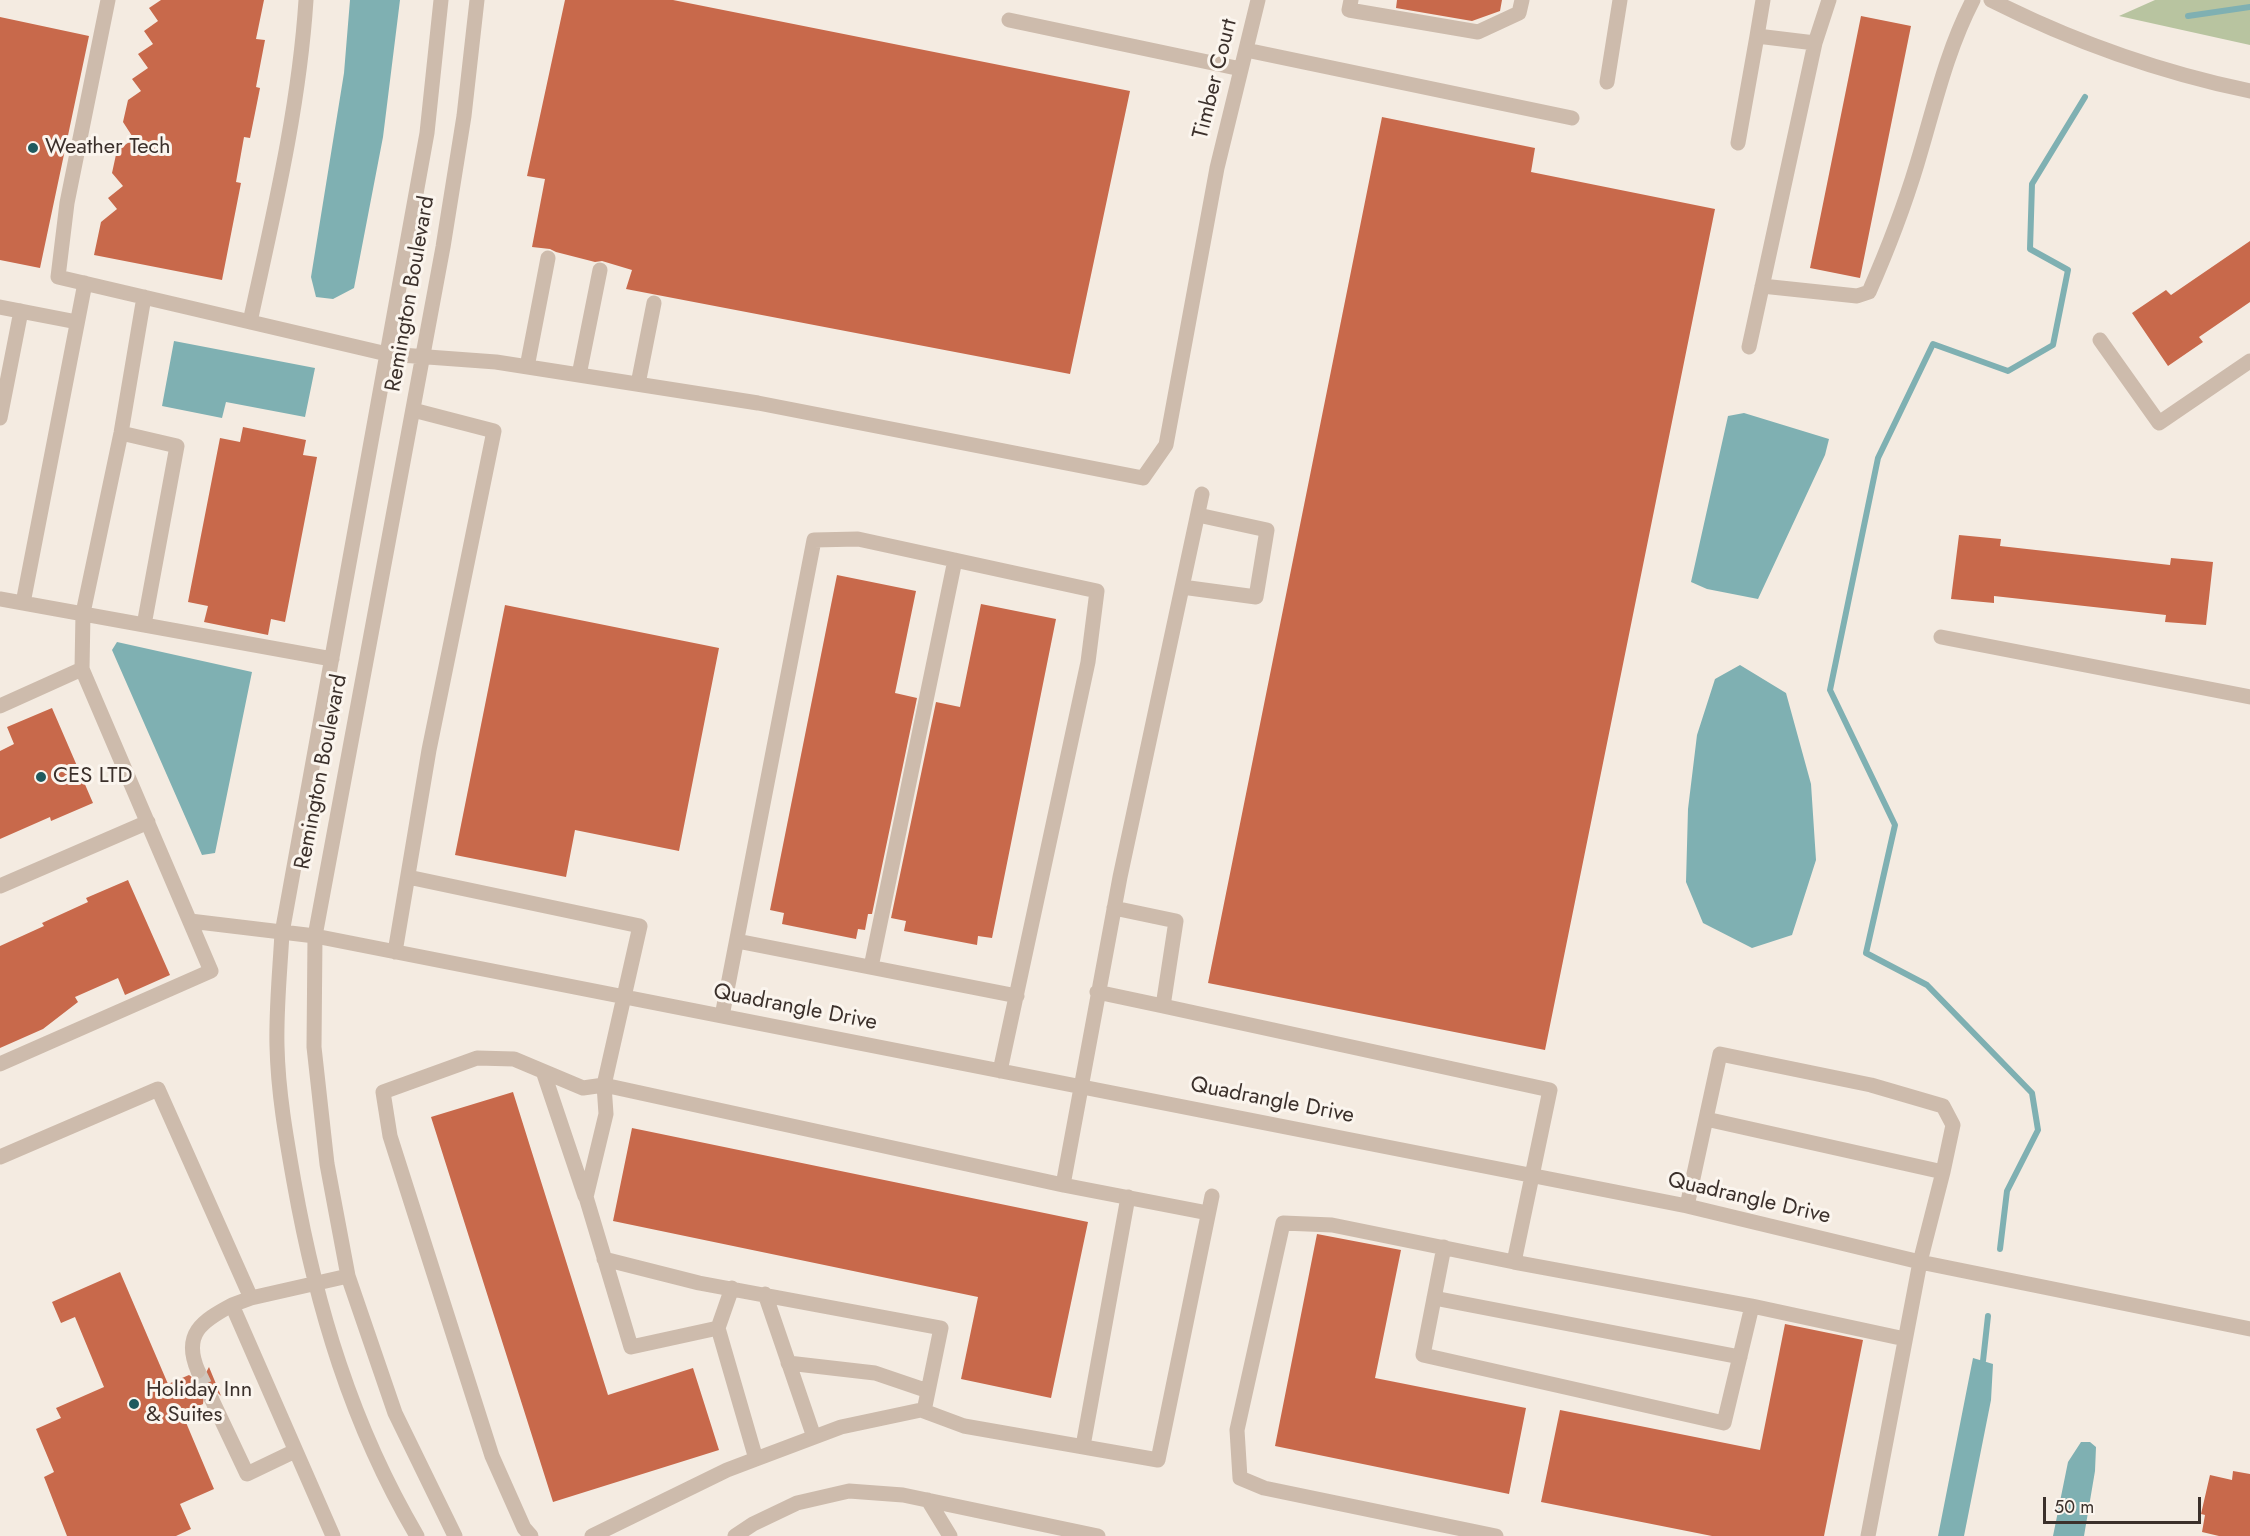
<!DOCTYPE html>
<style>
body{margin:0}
#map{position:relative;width:2250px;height:1536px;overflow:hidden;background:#f4ebe1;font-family:Jost,sans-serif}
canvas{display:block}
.scale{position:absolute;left:2043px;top:1497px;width:158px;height:27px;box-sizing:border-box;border:3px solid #3b302b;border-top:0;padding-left:8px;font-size:18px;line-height:21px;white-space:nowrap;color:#3b302b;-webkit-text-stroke:4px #fbf5ee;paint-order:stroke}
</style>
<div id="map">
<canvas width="2250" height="1536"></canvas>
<div class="scale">50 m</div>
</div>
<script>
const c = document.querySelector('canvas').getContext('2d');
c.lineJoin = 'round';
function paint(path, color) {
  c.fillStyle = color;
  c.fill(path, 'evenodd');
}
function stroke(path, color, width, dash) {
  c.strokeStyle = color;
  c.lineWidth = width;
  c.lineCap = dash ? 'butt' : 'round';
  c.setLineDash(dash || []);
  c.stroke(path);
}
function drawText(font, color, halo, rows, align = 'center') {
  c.font = font + ' Jost,sans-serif';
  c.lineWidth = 6;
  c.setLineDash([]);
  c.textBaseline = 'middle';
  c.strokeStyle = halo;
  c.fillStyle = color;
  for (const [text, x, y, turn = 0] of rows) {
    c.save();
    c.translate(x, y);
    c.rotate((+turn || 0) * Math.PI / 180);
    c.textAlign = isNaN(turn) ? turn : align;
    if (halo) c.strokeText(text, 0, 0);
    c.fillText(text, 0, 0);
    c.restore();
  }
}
paint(new Path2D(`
 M 2155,0 L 2250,0 L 2250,45 L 2119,16 Z`), '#b8c4a0');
paint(new Path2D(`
 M 350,0 L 400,0 L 383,137 L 354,288 L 333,299 L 316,297 L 311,277 L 344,73 Z
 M 174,341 L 315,368 L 305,417 L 226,402 L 222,418 L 162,406 Z
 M 1744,413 L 1829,439 L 1825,455 L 1758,599 L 1707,589 L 1691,582 L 1728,416 Z
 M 117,642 L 252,672 L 215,853 L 202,855 L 112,650 Z
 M 1740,665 L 1786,693 L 1811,784 L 1816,860 L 1792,935 L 1752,948 L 1703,923 L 1686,882 L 1688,809 L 1697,735 L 1715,679 Z
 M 1973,1358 L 1993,1364 L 1991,1400 L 1964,1536 L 1938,1536 Z
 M 2081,1442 L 2090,1442 L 2096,1447 L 2095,1471 L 2084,1536 L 2053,1536 L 2068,1462 Z`), '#7fb0b2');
stroke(new Path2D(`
 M 2188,16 L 2250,7
 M 2000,1249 L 2007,1191 L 2038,1130 L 2032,1093 L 1927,985 L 1866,953 L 1895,825 L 1830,690 L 1878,458 L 1933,344 L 2008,371 L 2053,345 L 2068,270 L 2030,249 L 2032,184 L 2085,97
 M 1983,1361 L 1988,1316`), '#7fb0b2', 6);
paint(new Path2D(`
 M 161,0 L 264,0 L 256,39 L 265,40 L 256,87 L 260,88 L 250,138 L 244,137 L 236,182 L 241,183 L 222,280 L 94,255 L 101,222 L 117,209 L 108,198 L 123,186 L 112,173 L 117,150 L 134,139 L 123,122 L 128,100 L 141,91 L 132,79 L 148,68 L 138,54 L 153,44 L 144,31 L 158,21 L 149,8 Z
 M 565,0 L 673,0 L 1130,91 L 1070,374 L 626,289 L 632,270 L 602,261 L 595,262 L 556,252 L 550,249 L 532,247 L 545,179 L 527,176 Z
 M 1397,0 L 1502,0 L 1500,11 L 1472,21 L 1396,8 Z
 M 1861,16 L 1911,26 L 1860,278 L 1810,268 Z
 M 0,17 L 89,36 L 40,268 L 0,260 Z
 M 1382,117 L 1535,148 L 1531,172 L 1715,209 L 1545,1050 L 1208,983 Z
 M 2250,241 L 2250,302 L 2199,337 L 2203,342 L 2168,366 L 2132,313 L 2166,290 L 2171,295 Z
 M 243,427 L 306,440 L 303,455 L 317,457 L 285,622 L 271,619 L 268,635 L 204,622 L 208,606 L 188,602 L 220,438 L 240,442 Z
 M 1959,535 L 2001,539 L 2000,546 L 2170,565 L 2171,558 L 2213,562 L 2206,625 L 2165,622 L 2166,615 L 1994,596 L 1994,603 L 1951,599 Z
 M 837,575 L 916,591 L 895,693 L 917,698 L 872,914 L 868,914 L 865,930 L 858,929 L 856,939 L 782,924 L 784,913 L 770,910 Z
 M 981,604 L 1056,619 L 992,938 L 978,936 L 977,945 L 904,931 L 906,921 L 891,918 L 936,702 L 960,707 Z
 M 505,605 L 719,648 L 679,851 L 575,830 L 566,877 L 455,855 Z
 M 52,708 L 93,803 L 51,821 L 50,817 L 0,839 L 0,751 L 14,744 L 7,727 Z
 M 128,880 L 170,975 L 125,995 L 118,978 L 75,997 L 78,1002 L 43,1029 L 0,1048 L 0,946 L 44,926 L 42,923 L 88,902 L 86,898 Z
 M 513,1092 L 608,1395 L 693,1368 L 719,1450 L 553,1502 L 431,1117 Z
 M 632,1128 L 1088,1222 L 1051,1398 L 961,1379 L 978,1297 L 613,1221 Z
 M 1317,1234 L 1401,1250 L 1375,1378 L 1526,1408 L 1509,1494 L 1275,1446 Z
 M 120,1272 L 168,1384 L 189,1375 L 196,1380 L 202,1380 L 209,1367 L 221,1396 L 217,1392 L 208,1391 L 204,1395 L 203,1404 L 182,1413 L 214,1489 L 180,1504 L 191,1529 L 176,1536 L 67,1536 L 44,1477 L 54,1472 L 36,1429 L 61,1418 L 56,1408 L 104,1387 L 75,1317 L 61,1323 L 52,1302 Z
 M 1785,1324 L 1863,1340 L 1824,1536 L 1712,1536 L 1541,1502 L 1560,1410 L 1760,1450 Z
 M 2233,1471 L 2250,1474 L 2250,1536 L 2219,1536 L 2202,1532 L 2205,1515 L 2201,1514 L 2210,1475 L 2232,1480 Z`), '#c8694b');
stroke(new Path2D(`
 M 198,1371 L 212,1400`), '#cfc6bd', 15, [15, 8]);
stroke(new Path2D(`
 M 108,0 L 67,203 L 58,277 L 387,354 L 496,362 L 758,403 L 1143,478 L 1166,445 L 1217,168 L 1258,0
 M 1351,0 L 1349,10 L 1478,32 L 1519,13 L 1522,0
 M 1991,0 C 2074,42 2159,72 2250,91
 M 1009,20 L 1241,69
 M 1757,36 L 1763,0
 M 1246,50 L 1572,118
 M 1607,82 L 1620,0
 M 1738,143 L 1757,36 L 1815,43
 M 1762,286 L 1857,296 L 1869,292 C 1887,251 1904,207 1917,164 C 1934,108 1946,52 1973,0
 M 0,307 L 77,322
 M 250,322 C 273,216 299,109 306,0
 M 2100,340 L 2159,423 L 2250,361
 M 1749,347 L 1815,43 L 1829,0
 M 527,367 L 548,258
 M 579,375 L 600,270
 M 638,384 L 654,303
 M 0,418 L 21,311
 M 121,433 L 177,446 L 144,625
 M 1202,494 L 1120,877 L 1063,1185 L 1208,1213
 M 1182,587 L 1256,597 L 1267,530 L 1198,515
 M 0,599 L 332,659
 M 23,603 L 85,283
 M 1941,637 L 2250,697
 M 82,669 L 83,613 L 121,433 L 144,297
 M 0,706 L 82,669 L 211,971 L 0,1064
 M 408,877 L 640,926 L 604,1085 L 583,1088 L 514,1059 L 477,1058 L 383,1092 L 390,1136 L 492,1456 L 524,1528 L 531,1536
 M 0,886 L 148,822
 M 190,921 L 315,936 L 1687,1206 L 1920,1262 L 2250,1329
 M 737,941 L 1017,996
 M 395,952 L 429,750 L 494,431 L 413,410
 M 871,967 L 955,560
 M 1097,992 L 1163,1006 L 1176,921 L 1114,908
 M 1163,1006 L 1550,1090 L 1514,1262 L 1332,1225 L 1283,1223 L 1237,1430 L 1240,1478 L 1264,1488 L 1496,1536
 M 722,1016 L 814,540 L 858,539 L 1097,591 L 1088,662 L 1000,1071
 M 544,1074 L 585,1196
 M 1706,1119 L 1943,1172
 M 0,1157 L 158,1089 L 251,1298 L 348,1276
 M 1687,1206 L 1720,1054 L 1871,1085 L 1943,1106 L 1953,1125 L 1943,1172 L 1920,1262 L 1868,1536
 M 1444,1247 L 1423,1355 L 1724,1423 L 1752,1306
 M 604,1259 L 699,1283 L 941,1328 L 924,1411
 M 1514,1262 L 1752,1306 L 1905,1339
 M 765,1294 L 814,1437
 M 251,1298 L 232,1305 L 333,1536
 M 1434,1298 L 1740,1357
 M 718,1328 L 732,1288
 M 788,1363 L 875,1373 L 928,1391
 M 198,1371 C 182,1334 202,1321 232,1305
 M 212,1400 L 247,1474 L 295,1451
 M 1083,1446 L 1128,1197
 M 756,1459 L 718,1328 L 631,1347 L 586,1197 L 606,1114 L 604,1085 L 1063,1185
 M 928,1500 L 950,1536
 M 417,1536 C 352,1426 316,1306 294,1182 C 286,1137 278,1092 277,1046 C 276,1009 280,970 282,933 L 427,133 L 441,0
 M 455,1536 L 395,1413 L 348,1276 L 327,1164 L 314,1047 L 315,936 L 443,247 L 464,116 L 477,0
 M 592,1536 L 727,1470 L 756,1459 L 841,1427 L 921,1410 L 964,1426 L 1158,1460 L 1212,1196
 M 735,1536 L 753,1524 L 797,1503 L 849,1491 L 903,1495 L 1098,1536`), '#cdbbac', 15);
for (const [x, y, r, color] of [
 [33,148,6,"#1f5a5e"],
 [41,777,6,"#1f5a5e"],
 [134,1404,6,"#1f5a5e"]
]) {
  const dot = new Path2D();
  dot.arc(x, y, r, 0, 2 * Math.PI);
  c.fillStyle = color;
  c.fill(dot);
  stroke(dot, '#fbf5ee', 2);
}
drawText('22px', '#3b302b', '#fbf5ee', [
 ["Timber Court",1216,79,-76],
 ["Remington Boulevard",411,294,-80],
 ["Remington Boulevard",322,772,-79],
 ["Quadrangle Drive",795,1008,11],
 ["Quadrangle Drive",1272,1101,11],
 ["Quadrangle Drive",1749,1199,13]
]);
drawText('22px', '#3b302b', '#fbf5ee', [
 ["Weather Tech",45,148],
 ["CES LTD",53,777],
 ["Holiday Inn",146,1391],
 ["& Suites",146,1416]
], 'left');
</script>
